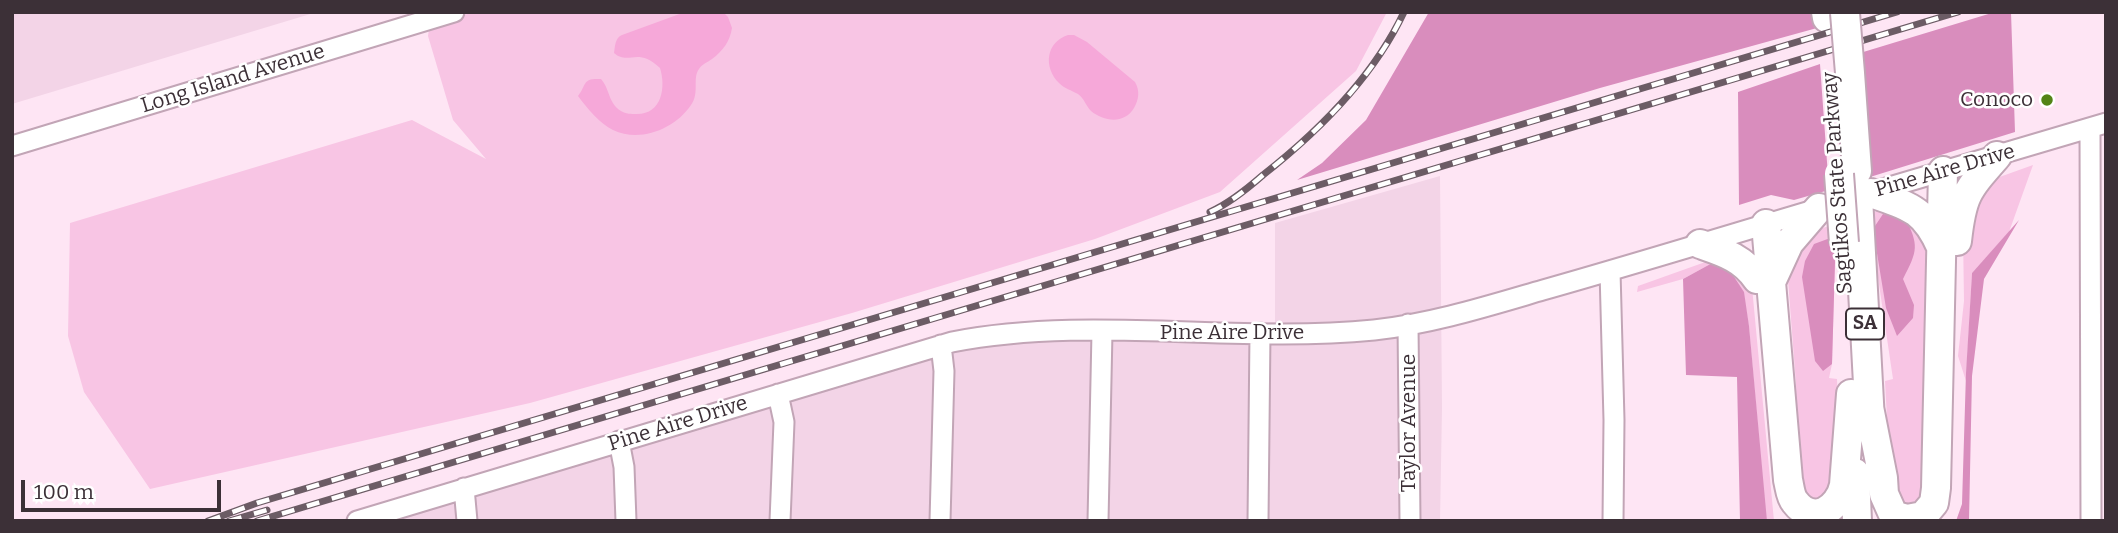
<!DOCTYPE html>
<style>
body{margin:0}
#map{position:relative;width:2118px;height:533px;overflow:hidden;background:#fee5f4;font-family:Bitter,serif}
canvas{display:block}
.frame{position:absolute;inset:0;border:14px solid #3c3037;pointer-events:none}
.scale{position:absolute;left:21px;top:480px;width:200px;height:32px;box-sizing:border-box;border:4px solid #3c3037;border-top:0;padding-left:9px;font-size:21px;line-height:24px;white-space:nowrap;color:#3c3037;-webkit-text-stroke:5px #fff;paint-order:stroke}
</style>
<div id="map">
<canvas width="2118" height="533"></canvas>
<div class="frame"></div>
<div class="scale">100 m</div>
</div>
<script>
const c = document.querySelector('canvas').getContext('2d');
c.lineJoin = 'round';
function paint(path, color) {
  c.fillStyle = color;
  c.fill(path, 'evenodd');
}
function stroke(path, color, width, dash) {
  c.strokeStyle = color;
  c.lineWidth = width;
  c.lineCap = dash ? 'butt' : 'round';
  c.setLineDash(dash || []);
  c.stroke(path);
}
function drawText(font, color, halo, rows, align = 'center') {
  c.font = font + ' Bitter,serif';
  c.lineWidth = 5;
  c.setLineDash([]);
  c.textBaseline = 'middle';
  c.strokeStyle = halo;
  c.fillStyle = color;
  for (const [text, x, y, turn = 0] of rows) {
    c.save();
    c.translate(x, y);
    c.rotate((+turn || 0) * Math.PI / 180);
    c.textAlign = isNaN(turn) ? turn : align;
    if (halo) c.strokeText(text, 0, 0);
    c.fillText(text, 0, 0);
    c.restore();
  }
}
paint(new Path2D(`
 M 12,12 L 317,12 L 12,104 Z
 M 1440,176 L 1442,408 L 1440,521 L 357,521 L 976,337 L 1022,321 L 1275,322 L 1275,223 Z`), '#f3d4e7');
paint(new Path2D(`
 M 474,12 L 1387,12 L 1356,71 L 1220,192 L 1095,239 L 852,313 L 530,403 L 150,489 L 84,392 L 68,336 L 70,223 L 412,120 L 486,159 L 453,120 L 428,36 L 429,29 L 440,22 Z
 M 2033,165 L 2009,232 L 1972,273 L 1966,381 L 1958,356 L 1964,301 L 1963,234 L 1967,210 L 1994,179 Z
 M 1878,211 C 1908,209 1916,227 1933,246 L 1930,494 L 1918,514 L 1891,496 L 1885,381 L 1893,379 L 1876,264 L 1873,221 L 1832,234 L 1835,262 L 1832,364 L 1829,378 L 1837,379 L 1841,484 L 1819,507 L 1797,489 L 1796,384 L 1787,267 L 1816,230 Z
 M 1711,260 L 1728,263 L 1752,287 L 1774,521 L 1767,521 L 1766,518 L 1749,327 L 1743,291 L 1731,272 L 1714,262 L 1683,279 L 1637,292 L 1638,286 Z`), '#f8c5e4');
paint(new Path2D(`
 M 1429,12 L 1816,12 L 1817,28 L 1600,88 L 1297,180 L 1322,163 L 1366,120 Z
 M 1995,12 L 2011,12 L 2015,132 L 1870,177 L 1860,53 Z
 M 1820,64 L 1829,190 L 1794,200 L 1771,195 L 1739,205 L 1738,92 Z
 M 1883,214 L 1905,217 C 1919,246 1918,250 1903,279 L 1914,305 L 1913,318 L 1897,336 L 1886,308 L 1873,229 Z
 M 2019,220 L 1984,279 L 1972,376 L 1969,521 L 1956,521 L 1962,504 L 1966,373 L 1972,273 Z
 M 1833,237 L 1835,262 L 1832,364 L 1823,371 L 1815,361 L 1802,277 L 1805,261 L 1814,244 Z
 M 1714,262 L 1731,272 L 1744,292 L 1749,326 L 1767,521 L 1740,521 L 1737,377 L 1686,375 L 1683,279 Z`), '#d98dbd');
paint(new Path2D(`
 M 685,12 L 723,12 L 728,17 L 732,28 C 730,41 723,51 712,59 C 708,62 702,64 699,69 C 692,78 700,93 691,105 C 675,129 640,143 613,130 C 600,124 587,108 578,96 C 587,84 582,78 601,79 C 610,89 608,103 621,111 C 626,114 631,114 637,114 C 662,114 666,87 660,68 C 637,46 629,66 614,53 C 615,46 615,38 622,35 Z
 M 1068,35 L 1074,35 L 1087,42 L 1135,82 C 1140,91 1139,99 1134,108 C 1125,124 1104,122 1091,111 C 1086,106 1084,98 1078,94 C 1071,90 1065,89 1059,83 C 1043,67 1046,42 1068,35 Z`), '#f6a8d9');
const minor = new Path2D(`
 M 2090,128 L 2091,521
 M 12,146 L 454,12
 M 1869,193 L 2106,123
 M 1610,271 L 1614,420 L 1613,521
 M 1408,324 L 1410,521
 M 778,394 L 784,422 L 780,521
 M 619,441 L 624,467 L 626,521
 M 464,488 L 467,521
 M 357,521 L 952,342 C 1090,315 1234,344 1374,330 C 1431,324 1488,306 1543,290 C 1635,264 1726,236 1817,209
 M 940,521 L 944,371 L 941,345
 M 1098,521 L 1102,332
 M 1258,521 L 1260,333`);
const highway = new Path2D(`
 M 1826,12 L 1827,18
 M 1850,73 L 1857,171
 M 1871,193 C 1908,206 1924,208 1941,247
 M 1858,197 L 1870,421
 M 1766,224 L 1788,480 C 1790,488 1790,496 1795,502 C 1813,526 1839,509 1844,485 L 1851,394
 M 1957,241 C 1962,195 1967,190 1997,156
 M 1700,244 C 1723,252 1743,258 1757,279
 M 1772,280 L 1789,243 L 1819,208
 M 1869,407 L 1883,478 L 1884,494 L 1892,512 L 1896,516 L 1907,519 L 1923,516 L 1934,503 L 1936,488 L 1943,171
 M 1855,473 L 1857,521`);
stroke(minor, '#c2a5b6', 23);
stroke(highway, '#c2a5b6', 32);
stroke(minor, '#fff', 19);
stroke(highway, '#fff', 28);
const rail = new Path2D(`
 M 1210,212 C 1230,203 1247,189 1263,175 C 1319,131 1373,78 1404,12
 M 208,521 L 257,503 L 1897,12
 M 229,521 L 267,510
 M 257,521 L 1958,12`);
stroke(rail, '#6c5c65', 7);
stroke(rail, '#fff', 4.5, [13]);
const highwayBridge = new Path2D(`
 M 1845,13 L 1850,73
 M 1839,174 L 1844,243`);
stroke(highwayBridge, '#c2a5b6', 32, []);
stroke(highwayBridge, '#fff', 28);
for (const [x, y, r, color] of [
 [2047,100,7,"#538417"]
]) {
  const dot = new Path2D();
  dot.arc(x, y, r, 0, 2 * Math.PI);
  c.fillStyle = color;
  c.fill(dot);
  stroke(dot, '#fff', 2.5);
}
for (const [x, y, w] of [
 [1865,324,38]
]) {
  const box = new Path2D();
  box.roundRect(x - w / 2, y - 15.5, w, 31, 5);
  c.fillStyle = '#fff';
  c.fill(box);
  stroke(box, '#3c3037', 2);
}
drawText('bold 19px', '#3c3037', null, [
 ["SA",1865,324]
]);
drawText('21px', '#3c3037', '#fff', [
 ["Long Island Avenue",233,79,-17],
 ["Pine Aire Drive",1945,171,-16],
 ["Sagtikos State Parkway",1838,183,-94],
 ["Pine Aire Drive",1232,333],
 ["Taylor Avenue",1409,423,-90],
 ["Pine Aire Drive",678,424,-17]
]);
drawText('21px', '#3c3037', '#fff', [
 ["Conoco",2033,100]
], 'right');
</script>
